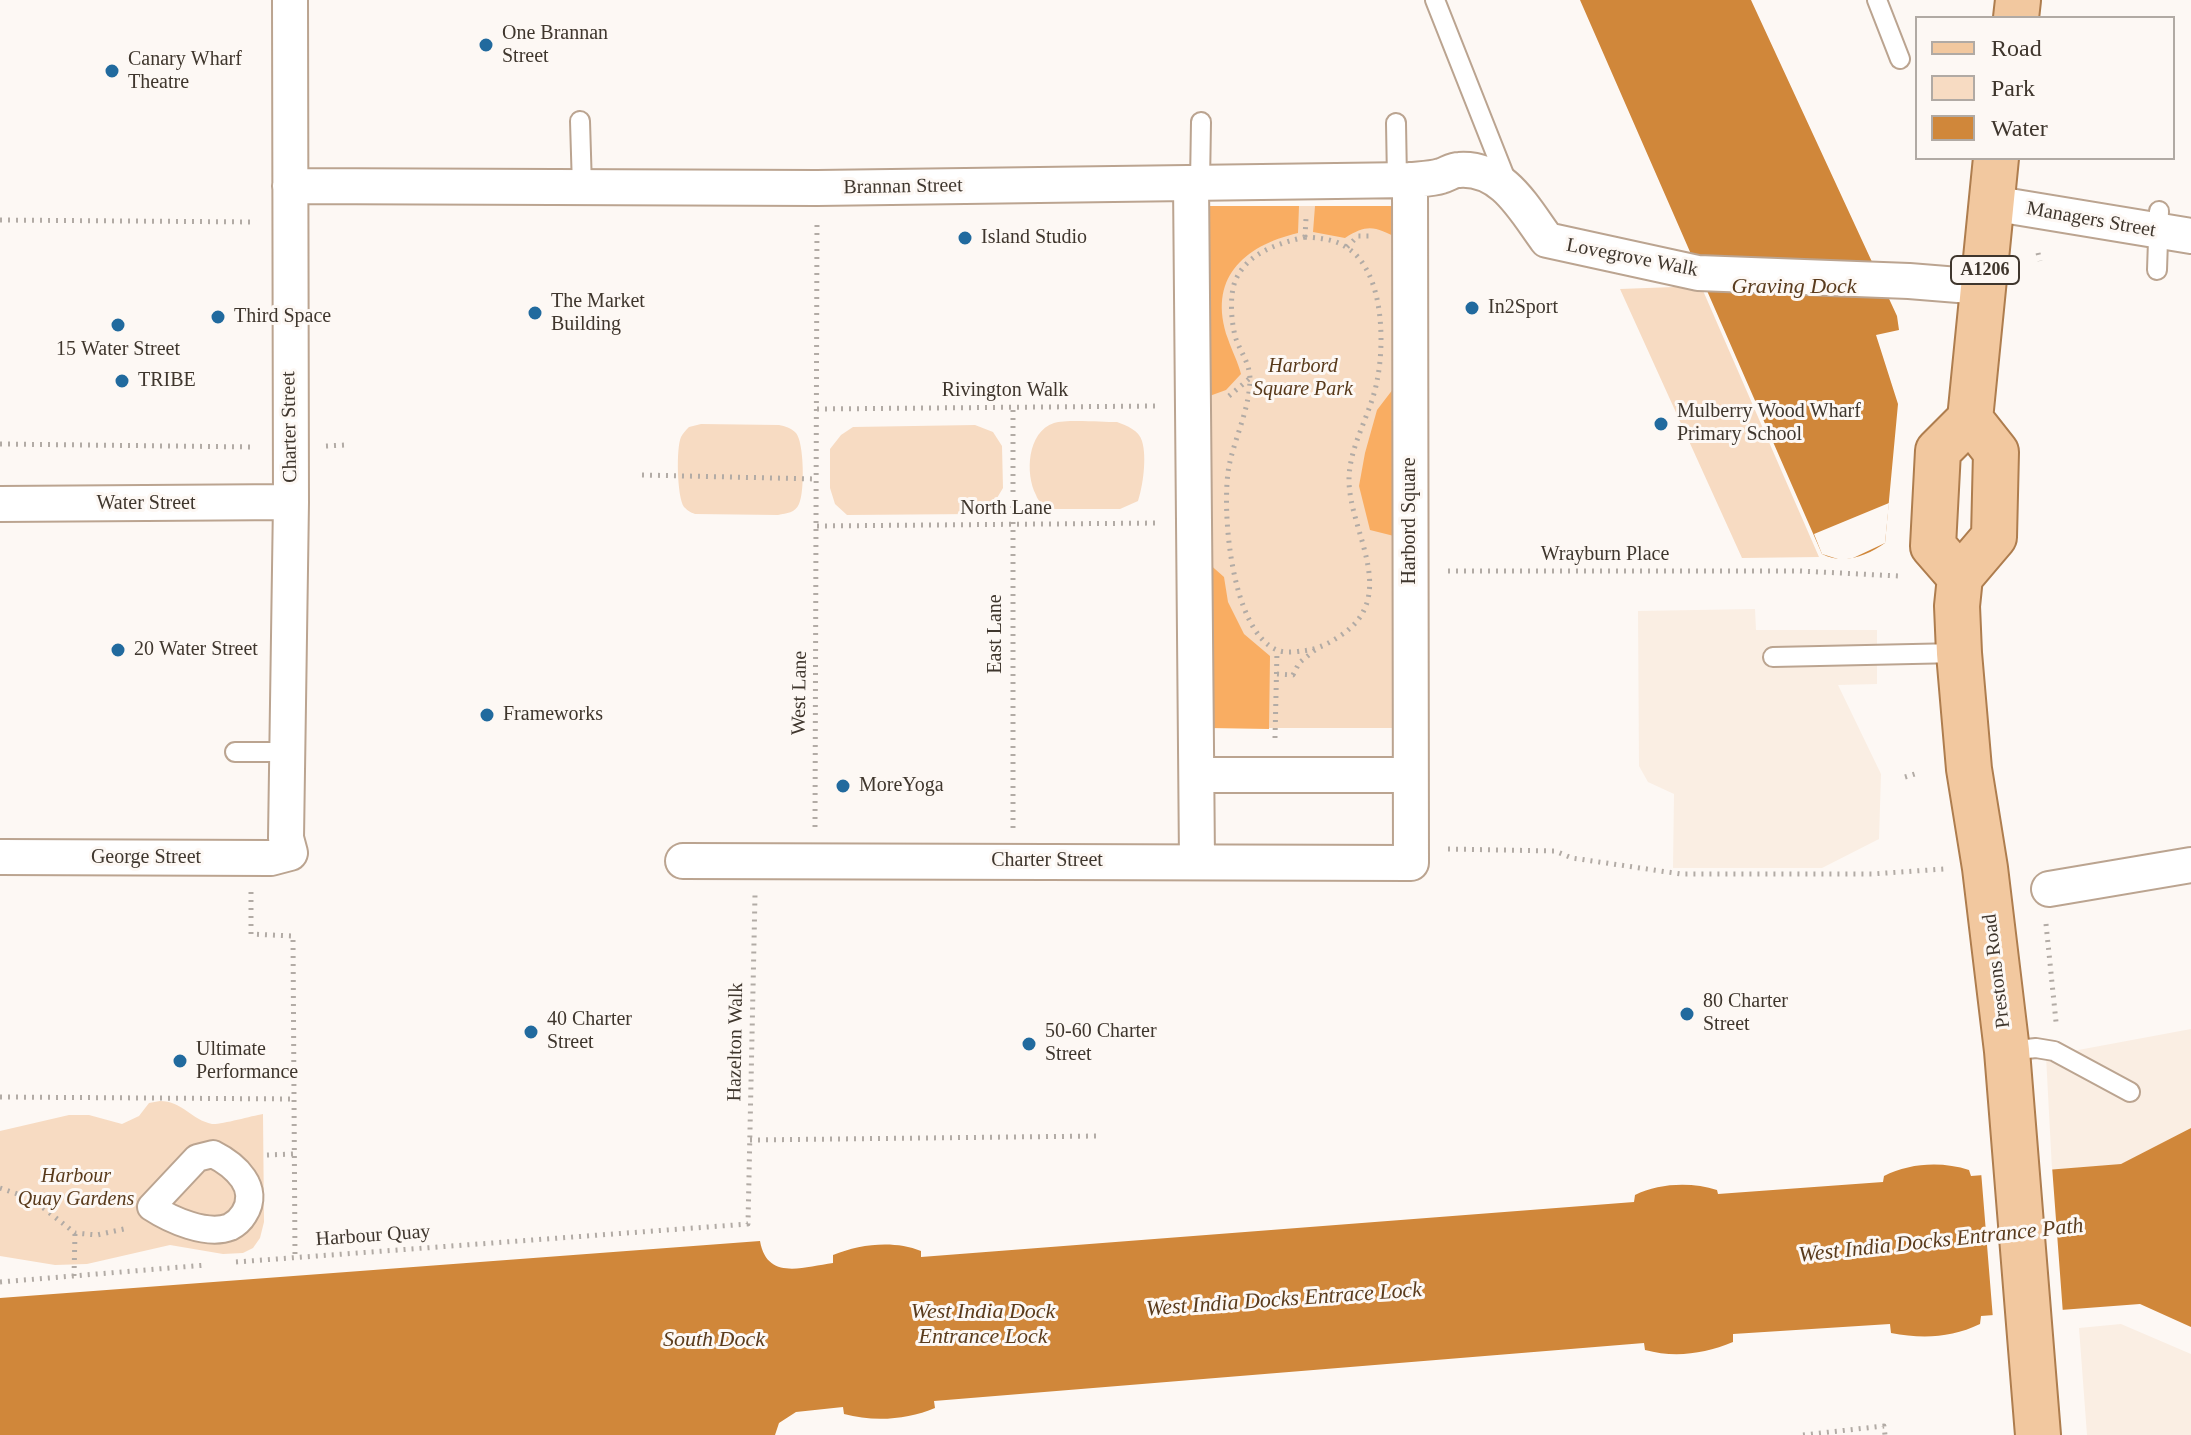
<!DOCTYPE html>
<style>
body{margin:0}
#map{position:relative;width:2191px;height:1435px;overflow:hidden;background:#fdf8f4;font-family:Georgia,serif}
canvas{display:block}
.legend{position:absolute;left:1915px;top:16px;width:260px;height:144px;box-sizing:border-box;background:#fdf8f4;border:2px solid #b1aaa4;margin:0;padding:10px 14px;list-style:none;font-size:24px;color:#3f362d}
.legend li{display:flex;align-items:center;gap:16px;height:40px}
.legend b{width:40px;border:2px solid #b1aaa4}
</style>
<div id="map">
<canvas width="2191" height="1435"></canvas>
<ul class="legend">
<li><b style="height:10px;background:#f2c89f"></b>Road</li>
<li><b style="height:22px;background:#f7dbc2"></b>Park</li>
<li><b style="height:22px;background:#d0873a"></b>Water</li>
</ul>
</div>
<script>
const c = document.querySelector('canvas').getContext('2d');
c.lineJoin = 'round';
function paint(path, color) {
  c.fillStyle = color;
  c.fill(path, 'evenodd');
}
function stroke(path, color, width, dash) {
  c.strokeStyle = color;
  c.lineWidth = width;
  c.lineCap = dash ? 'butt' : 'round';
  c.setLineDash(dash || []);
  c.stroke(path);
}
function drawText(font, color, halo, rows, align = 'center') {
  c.font = font + ' Georgia,serif';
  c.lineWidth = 6;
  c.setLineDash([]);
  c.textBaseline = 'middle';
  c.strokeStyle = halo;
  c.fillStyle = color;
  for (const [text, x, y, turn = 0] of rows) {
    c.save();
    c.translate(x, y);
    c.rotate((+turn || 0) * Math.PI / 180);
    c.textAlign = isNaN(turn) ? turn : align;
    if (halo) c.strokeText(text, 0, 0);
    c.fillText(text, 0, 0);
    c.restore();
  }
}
paint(new Path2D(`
 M 1755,609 L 1756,630 L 1877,630 L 1877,684 L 1838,685 L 1881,774 L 1879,839 L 1822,868 L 1673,868 L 1674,794 L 1648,782 L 1639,766 L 1638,611 Z
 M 2191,1029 L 2191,1128 L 2122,1164 L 2052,1170 L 2046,1056 Z
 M 2121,1324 L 2191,1354 L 2191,1435 L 2087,1435 L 2079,1328 Z`), '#faeee3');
paint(new Path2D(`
 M 1204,206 L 1399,206 L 1399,728 L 1209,728 Z
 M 1701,286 L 1819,557 L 1742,558 L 1620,289 Z
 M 1117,422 C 1127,426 1139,430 1142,441 C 1147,457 1143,486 1138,501 L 1120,509 L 1048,509 C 1043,505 1038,501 1036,495 C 1025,474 1027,432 1054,423 C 1066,419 1102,422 1117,422 Z
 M 701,424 L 779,425 C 785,426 791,428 796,433 C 804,442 805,492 799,504 C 795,513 787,513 778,515 L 695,514 C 690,512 688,511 684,507 C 677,497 676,448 681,437 C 683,433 686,430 689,427 Z
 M 975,425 L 993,432 L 1002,446 L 1003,488 L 991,508 L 974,514 L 847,515 L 835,504 L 830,488 L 830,449 L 841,435 L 853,427 Z
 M 160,1101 C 182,1101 192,1120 212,1124 C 220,1125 251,1116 263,1114 L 264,1222 L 260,1238 L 253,1248 L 243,1253 L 223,1254 L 170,1245 L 87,1264 L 55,1265 L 0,1256 L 0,1131 L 69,1115 L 89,1115 L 122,1124 L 139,1116 L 149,1103 Z`), '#f7dbc2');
paint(new Path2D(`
 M 1204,206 L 1299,206 L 1298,233 C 1243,246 1207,279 1228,339 C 1232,351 1238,362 1241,374 L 1226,390 L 1204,398 Z
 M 1315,206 L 1399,206 L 1399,239 C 1376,227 1368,223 1345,238 L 1313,232 Z
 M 1400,380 L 1398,537 L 1370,530 L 1359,486 L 1365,453 L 1377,410 Z
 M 1207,562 L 1224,577 L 1228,602 L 1244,634 L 1270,656 L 1269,729 L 1209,728 Z`), '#f9ad62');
paint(new Path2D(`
 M 1580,0 L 1751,0 L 1897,316 L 1899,330 L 1876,335 L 1898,404 L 1885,543 C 1867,556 1843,565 1822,554 Z
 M 2191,1128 L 2191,1327 L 2140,1304 L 1981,1316 L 1980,1324 C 1951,1338 1922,1339 1891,1333 L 1890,1324 L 1733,1334 L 1733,1342 C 1704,1354 1675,1358 1645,1350 L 1644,1343 L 934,1401 L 935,1408 C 907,1420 873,1422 844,1414 L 843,1407 L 796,1412 L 779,1423 L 775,1435 L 0,1435 L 0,1298 L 760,1241 C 767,1281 803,1267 833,1263 L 833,1255 C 860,1244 894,1240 921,1251 L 921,1257 L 1634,1202 L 1635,1195 C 1659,1183 1692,1182 1717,1190 L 1718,1194 L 1883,1182 L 1884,1176 C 1909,1163 1942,1161 1969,1170 L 1971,1176 L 2121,1164 Z`), '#d0873a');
paint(new Path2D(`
 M 1889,503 L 1885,543 L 1853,558 L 1841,560 L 1822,554 L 1814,534 Z
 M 2052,1166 L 2063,1314 L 1993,1319 L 1981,1171 Z`), '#fdf8f4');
const service = new Path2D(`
 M 1435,0 L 1507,182
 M 1877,0 L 1900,59
 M 580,121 L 582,187
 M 1396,123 L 1397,180
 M 1200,183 L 1201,122
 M 2157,270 L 2159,211
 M 1773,657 L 1959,653
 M 235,752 L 287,752
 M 2007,1051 L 2036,1048 L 2054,1051 L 2130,1092`);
const pedestrian = new Path2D(`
 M 213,1154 C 235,1165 261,1188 244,1214 C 241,1219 236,1224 230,1227 C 207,1236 171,1220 151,1207 L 197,1158 Z`);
const minor = new Path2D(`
 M 1191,183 L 1197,860
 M 290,186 L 817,188 L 1410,180 C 1420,179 1432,179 1441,176 C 1448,174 1452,170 1459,170 C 1503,167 1524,209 1547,240 L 1698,273 L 1909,281 L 1983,287
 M 1991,203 L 2191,236
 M 0,504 L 291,502
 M 1197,775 L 1410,775
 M 0,857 L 271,858 L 290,853 L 286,838 L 291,502 L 290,0
 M 683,861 L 1411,863 L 1410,180
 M 2049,889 L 2191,865`);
const primary = new Path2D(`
 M 2016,18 L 2018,0
 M 1970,419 L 1996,452 L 1994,537 L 1960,577 L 1957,606 L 1959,653 L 1969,769 L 1985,868 L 2007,1051 L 2038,1435
 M 1960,577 L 1933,546 L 1938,451 L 1970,419 L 1996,158`);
stroke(service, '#bba490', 22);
stroke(pedestrian, '#bba490', 30);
stroke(minor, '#bba490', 38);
stroke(primary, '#ae7d4e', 48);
stroke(new Path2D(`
 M 0,220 L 256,222
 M 1305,237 C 1319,238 1334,239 1346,247 C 1384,270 1385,343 1377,381 C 1371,414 1349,446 1349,480 C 1349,532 1401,596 1340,636 C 1328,644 1316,650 1301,651 C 1295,652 1283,653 1277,650 C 1231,631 1221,509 1229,466 C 1235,437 1250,408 1250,378 C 1249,362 1241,353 1236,339 C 1231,323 1229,294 1236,279 C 1249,252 1277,244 1305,237 Z
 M 1305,237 L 1306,218
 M 1347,247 L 1358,236 L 1373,236
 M 2038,253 L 2040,261
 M 1229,396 L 1249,379
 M 817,409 L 1156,406
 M 0,444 L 255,447
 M 326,446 L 346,445
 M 642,475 L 817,479
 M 817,526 L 1160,523
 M 1448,571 L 1800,571 L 1899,576
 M 1277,674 L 1293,675 L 1299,663 L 1315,650
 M 1275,738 L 1277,651
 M 1905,777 L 1918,773
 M 815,827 L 817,221
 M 1013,828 L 1013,407
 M 1448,849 L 1555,851 L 1572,858 L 1681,874 L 1872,874 L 1944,869
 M 251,892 L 251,934 L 293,936 L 295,1257
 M 2046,924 L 2056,1022
 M 0,1097 L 293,1099
 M 750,1140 L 1097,1136
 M 267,1155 L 293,1154
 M 0,1188 L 32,1199 L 75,1233 L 97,1235 L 128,1228
 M 236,1262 L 748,1224 L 755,895
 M 74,1276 L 75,1233
 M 0,1282 L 206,1265
 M 1803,1435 L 1884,1426 L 1885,1435`), '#b2aba5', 5, [2, 6]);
stroke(service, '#fff', 18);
stroke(pedestrian, '#fff', 26);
stroke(minor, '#fff', 34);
stroke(primary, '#f2c89f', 44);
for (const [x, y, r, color] of [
 [486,45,8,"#216a9e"],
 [112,71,8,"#216a9e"],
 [965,238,8,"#216a9e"],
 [1472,308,8,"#216a9e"],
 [535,313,8,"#216a9e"],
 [218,317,8,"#216a9e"],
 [118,325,8,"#216a9e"],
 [122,381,8,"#216a9e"],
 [1661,424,8,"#216a9e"],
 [118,650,8,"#216a9e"],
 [487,715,8,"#216a9e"],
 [843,786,8,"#216a9e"],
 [1687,1014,8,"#216a9e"],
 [531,1032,8,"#216a9e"],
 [1029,1044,8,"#216a9e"],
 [180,1061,8,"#216a9e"]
]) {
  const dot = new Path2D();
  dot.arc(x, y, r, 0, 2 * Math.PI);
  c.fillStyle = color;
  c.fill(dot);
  stroke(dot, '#fdf8f4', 3);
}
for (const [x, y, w] of [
 [1985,270,68]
]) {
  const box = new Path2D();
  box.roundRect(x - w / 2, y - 14, w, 28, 6);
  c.fillStyle = '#fdf8f4';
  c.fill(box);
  stroke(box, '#3f362d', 2);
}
drawText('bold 18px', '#3f362d', null, [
 ["A1206",1985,270]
]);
drawText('20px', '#3f362d', '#fdf8f4', [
 ["One Brannan",502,34],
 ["Street",502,57],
 ["Canary Wharf",128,60],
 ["Theatre",128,83],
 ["Island Studio",981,238],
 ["The Market",551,302],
 ["Building",551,325],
 ["In2Sport",1488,308],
 ["Third Space",234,317],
 ["15 Water Street",118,350,"center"],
 ["TRIBE",138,381],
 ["Mulberry Wood Wharf",1677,412],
 ["Primary School",1677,435],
 ["20 Water Street",134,650],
 ["Frameworks",503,715],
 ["MoreYoga",859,786],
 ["80 Charter",1703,1002],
 ["Street",1703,1025],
 ["40 Charter",547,1020],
 ["Street",547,1043],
 ["50-60 Charter",1045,1032],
 ["Street",1045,1055],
 ["Ultimate",196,1050],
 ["Performance",196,1073]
], 'left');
drawText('20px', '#3f362d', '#fdf8f4', [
 ["Brannan Street",903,187,-1],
 ["Managers Street",2091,220,10],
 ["Lovegrove Walk",1632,258,11],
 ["Rivington Walk",1005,391],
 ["Charter Street",290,427,-91],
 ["Water Street",146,504],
 ["North Lane",1006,509],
 ["Harbord Square",1410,521,-90],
 ["Wrayburn Place",1605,555],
 ["East Lane",996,634,-90],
 ["West Lane",800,693,-89],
 ["George Street",146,858],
 ["Charter Street",1047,861],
 ["Prestons Road",1997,971,-97],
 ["Hazelton Walk",736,1042,-89],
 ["Harbour Quay",373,1236,-4]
]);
drawText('italic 20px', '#58391a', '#fdf8f4', [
 ["Harbord",1303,367],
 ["Square Park",1303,390],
 ["Harbour",76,1177],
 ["Quay Gardens",76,1200]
]);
drawText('italic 22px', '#5a3b1c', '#fdf8f4', [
 ["Graving Dock",1794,287],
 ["West India Docks Entrance Path",1941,1241,-6],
 ["West India Docks Entrace Lock",1284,1300,-4],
 ["West India Dock",983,1312],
 ["Entrance Lock",983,1337],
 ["South Dock",714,1340]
]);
</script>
